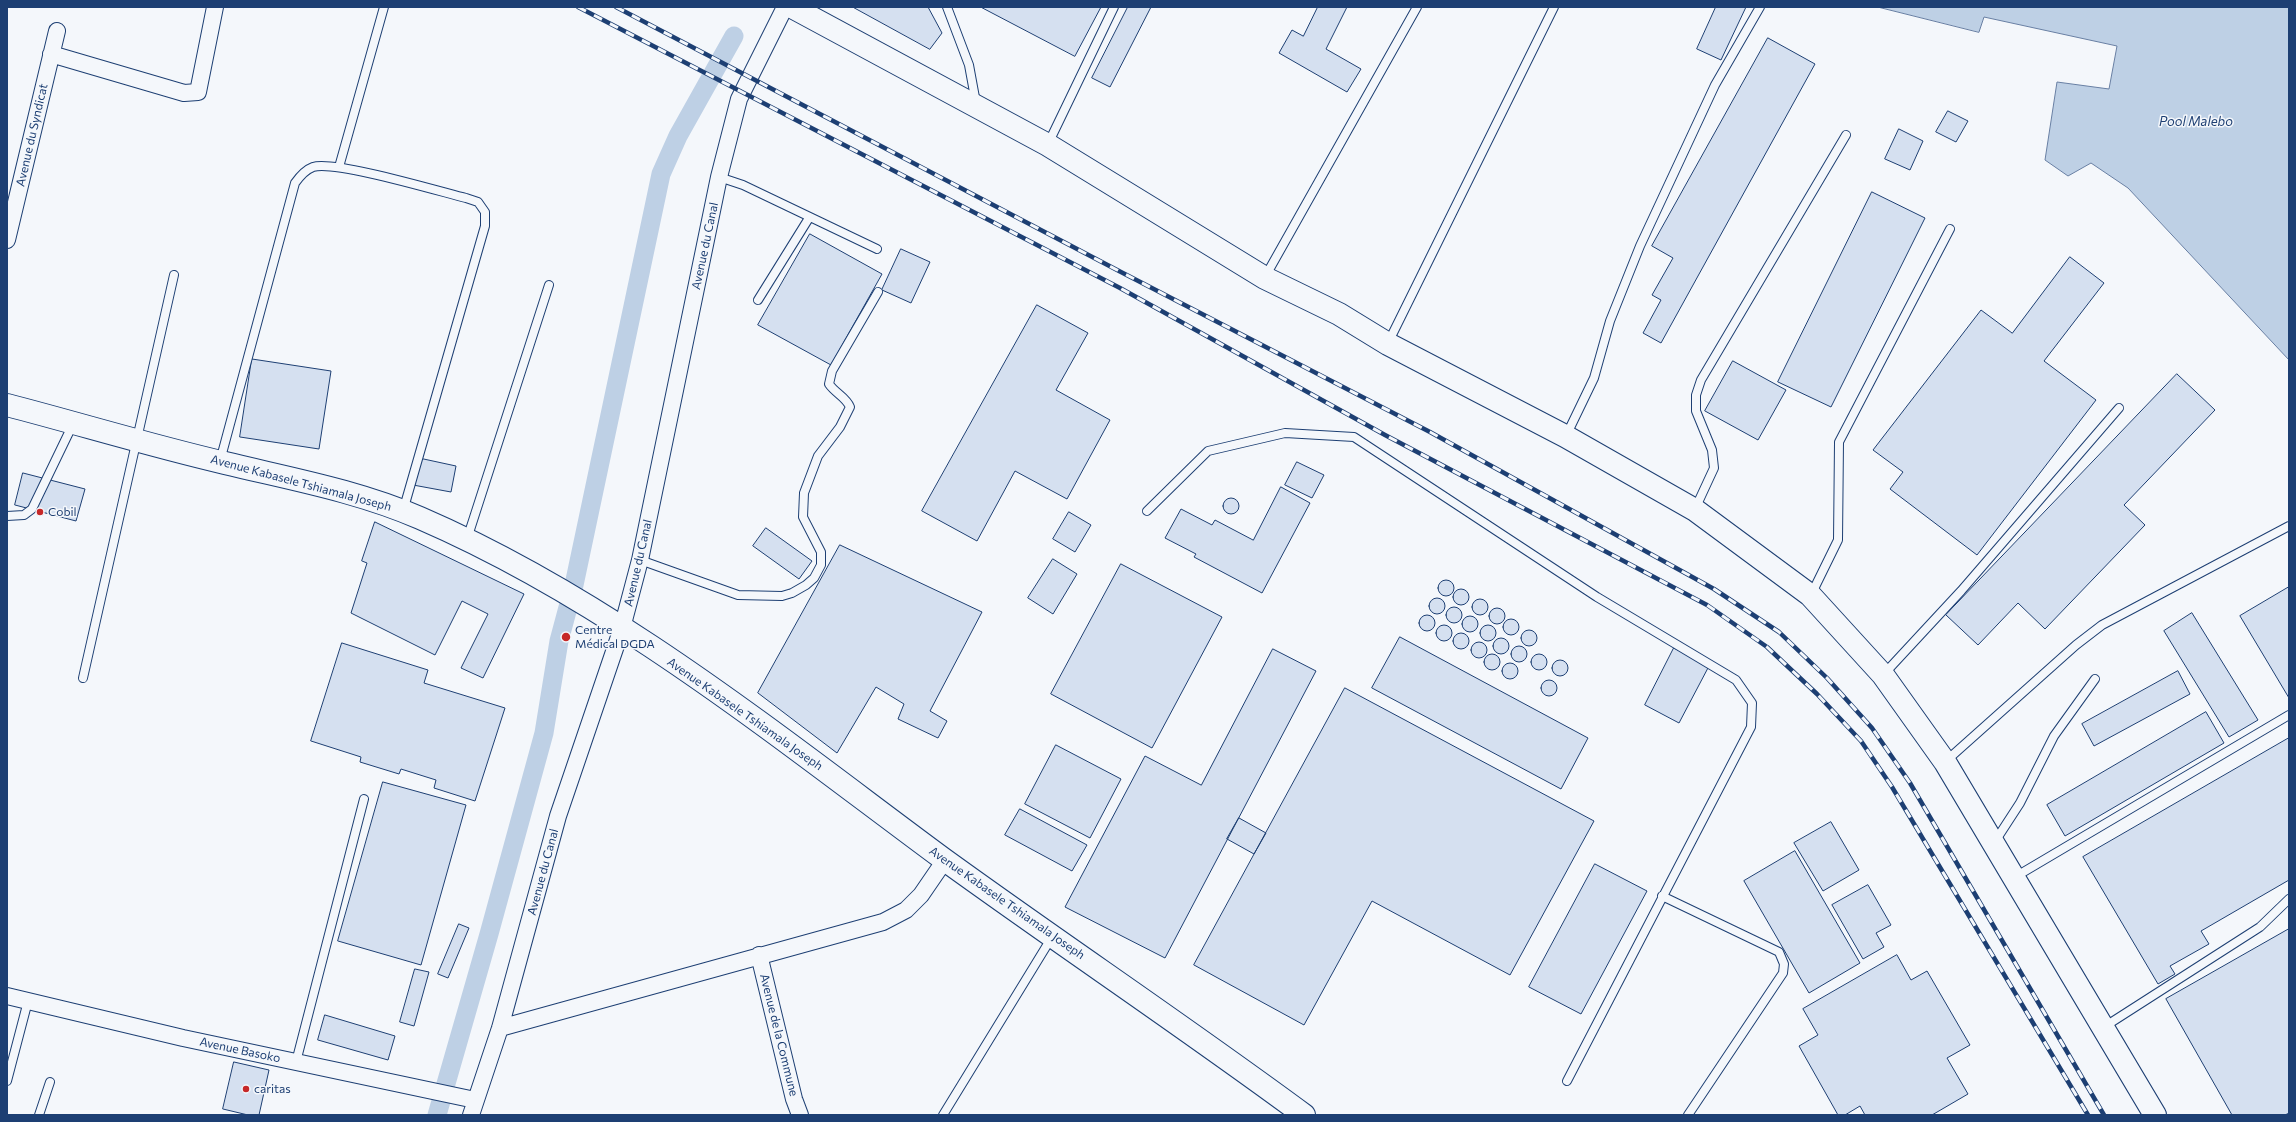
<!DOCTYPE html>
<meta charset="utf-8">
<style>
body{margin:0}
#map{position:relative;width:2296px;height:1122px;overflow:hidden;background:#f4f7fb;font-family:Commissioner,sans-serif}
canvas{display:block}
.frame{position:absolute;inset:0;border:8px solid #1d3f73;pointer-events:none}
</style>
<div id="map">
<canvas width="2296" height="1122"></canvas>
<div class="frame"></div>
</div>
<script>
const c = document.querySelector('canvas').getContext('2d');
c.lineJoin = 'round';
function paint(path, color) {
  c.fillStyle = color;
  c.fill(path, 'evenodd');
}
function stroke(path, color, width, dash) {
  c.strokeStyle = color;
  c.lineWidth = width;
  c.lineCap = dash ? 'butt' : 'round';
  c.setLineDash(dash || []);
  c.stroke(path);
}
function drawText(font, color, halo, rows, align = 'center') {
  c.font = font + ' Commissioner,sans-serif';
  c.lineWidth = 3;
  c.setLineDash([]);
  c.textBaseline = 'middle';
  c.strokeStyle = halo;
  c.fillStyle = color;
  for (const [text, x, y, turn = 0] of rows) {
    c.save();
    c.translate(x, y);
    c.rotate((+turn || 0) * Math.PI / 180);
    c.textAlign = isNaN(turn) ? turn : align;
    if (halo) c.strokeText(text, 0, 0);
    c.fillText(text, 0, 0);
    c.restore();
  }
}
const water = new Path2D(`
 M 1878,7 L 2289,7 L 2289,360 L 2128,188 L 2091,163 L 2068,176 L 2045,160 L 2057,82 L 2109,89 L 2117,46 L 1984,17 L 1979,32 Z`);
paint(water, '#bed0e5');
stroke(water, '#687fa3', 1);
stroke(new Path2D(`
 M 437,1115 L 489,934 L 544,733 L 559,641 L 574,585 L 661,174 L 678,136 L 734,36`), '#bed0e5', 19);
const building = new Path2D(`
 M 853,7 L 928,7 L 942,33 L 930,49 Z
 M 981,7 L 1101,7 L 1075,56 Z
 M 1128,7 L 1151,7 L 1110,87 L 1092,78 Z
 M 1318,7 L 1347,7 L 1326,49 L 1361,69 L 1347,92 L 1279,53 L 1292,30 L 1303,36 Z
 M 1716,7 L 1746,7 L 1721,60 L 1697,49 Z
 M 1768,38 L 1815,64 L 1661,343 L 1643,333 L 1661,300 L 1652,295 L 1673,258 L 1652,246 Z
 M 1948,111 L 1968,121 L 1956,142 L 1936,132 Z
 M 1899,129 L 1923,141 L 1910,170 L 1885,159 Z
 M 1872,192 L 1925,218 L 1831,407 L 1778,382 Z
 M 810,234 L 882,274 L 831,365 L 758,325 Z
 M 901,249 L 930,262 L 911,303 L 882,290 Z
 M 2070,257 L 2104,283 L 2044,361 L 2096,400 L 1977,555 L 1890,489 L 1903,472 L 1873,450 L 1981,310 L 2012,333 Z
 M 1037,305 L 1088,333 L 1056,390 L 1110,420 L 1067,499 L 1015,471 L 977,541 L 922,511 Z
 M 252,359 L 331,371 L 319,449 L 240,437 Z
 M 1733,361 L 1786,390 L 1758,440 L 1705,411 Z
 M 2177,374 L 2215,410 L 2124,505 L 2145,525 L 2045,629 L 2018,603 L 1978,645 L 1946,615 Z
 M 419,458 L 456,466 L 451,492 L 413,485 Z
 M 1297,462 L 1324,475 L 1312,498 L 1285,485 Z
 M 23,473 L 85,489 L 76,521 L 15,505 Z
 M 1281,487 L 1310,503 L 1262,593 L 1194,557 L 1196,554 L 1165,538 L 1181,509 L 1212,525 L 1215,520 L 1253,540 Z
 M1223 506a8 8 0 1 1 16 0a8 8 0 1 1-16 0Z
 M 1069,512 L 1091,525 L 1075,552 L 1053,539 Z
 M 375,522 L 524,594 L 483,678 L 461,668 L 488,614 L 462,601 L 435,655 L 351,613 L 367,563 L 362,561 Z
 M 766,528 L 812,561 L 799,579 L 753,546 Z
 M 840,545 L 982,612 L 930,711 L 947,721 L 938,738 L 898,719 L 904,704 L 876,687 L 837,753 L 758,693 Z
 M 1053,559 L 1077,574 L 1053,614 L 1028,598 Z
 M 1121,564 L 1222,617 L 1152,748 L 1051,694 Z
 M1438 588a8 8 0 1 1 16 0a8 8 0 1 1-16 0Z
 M 2289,587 L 2289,698 L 2240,616 Z
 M1453 597a8 8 0 1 1 16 0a8 8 0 1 1-16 0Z
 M1429 606a8 8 0 1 1 16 0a8 8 0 1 1-16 0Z
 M1472 607a8 8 0 1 1 16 0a8 8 0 1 1-16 0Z
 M1446 615a8 8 0 1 1 16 0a8 8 0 1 1-16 0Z
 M1489 616a8 8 0 1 1 16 0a8 8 0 1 1-16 0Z
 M 2192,613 L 2258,720 L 2229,737 L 2164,631 Z
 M1419 623a8 8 0 1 1 16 0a8 8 0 1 1-16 0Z
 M1462 624a8 8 0 1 1 16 0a8 8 0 1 1-16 0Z
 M1503 627a8 8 0 1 1 16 0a8 8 0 1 1-16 0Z
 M1436 633a8 8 0 1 1 16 0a8 8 0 1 1-16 0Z
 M1480 633a8 8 0 1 1 16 0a8 8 0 1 1-16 0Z
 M1521 638a8 8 0 1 1 16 0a8 8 0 1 1-16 0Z
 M1453 641a8 8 0 1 1 16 0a8 8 0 1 1-16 0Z
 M 1400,637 L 1588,738 L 1561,789 L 1372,688 Z
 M1493 646a8 8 0 1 1 16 0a8 8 0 1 1-16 0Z
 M1471 650a8 8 0 1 1 16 0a8 8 0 1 1-16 0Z
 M 342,643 L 428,670 L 424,683 L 505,708 L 475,801 L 434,788 L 436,780 L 401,769 L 399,774 L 360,762 L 361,757 L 311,741 Z
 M1511 654a8 8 0 1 1 16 0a8 8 0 1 1-16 0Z
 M 1674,648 L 1709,666 L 1679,723 L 1645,705 Z
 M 1273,649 L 1316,671 L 1165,958 L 1065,907 L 1145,756 L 1201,785 Z
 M1531 662a8 8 0 1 1 16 0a8 8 0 1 1-16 0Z
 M1484 662a8 8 0 1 1 16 0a8 8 0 1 1-16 0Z
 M1552 668a8 8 0 1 1 16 0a8 8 0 1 1-16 0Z
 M1502 671a8 8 0 1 1 16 0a8 8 0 1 1-16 0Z
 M 2178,671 L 2190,694 L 2094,746 L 2082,724 Z
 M1541 688a8 8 0 1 1 16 0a8 8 0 1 1-16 0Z
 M 1345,688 L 1594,821 L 1510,975 L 1372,901 L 1304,1025 L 1194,965 Z
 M 2206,712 L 2224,743 L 2065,836 L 2047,805 Z
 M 2289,738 L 2289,880 L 2201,931 L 2209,944 L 2170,966 L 2175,974 L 2158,984 L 2083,857 Z
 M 1056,745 L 1121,779 L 1090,838 L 1025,804 Z
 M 383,782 L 466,805 L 421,965 L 338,941 Z
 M 1020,809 L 1087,845 L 1072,871 L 1005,835 Z
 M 1239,818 L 1266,833 L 1254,854 L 1227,839 Z
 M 1831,822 L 1859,870 L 1823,891 L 1794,843 Z
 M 1795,851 L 1860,963 L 1809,993 L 1744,881 Z
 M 1595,864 L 1647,891 L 1581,1014 L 1529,987 Z
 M 1868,885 L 1891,925 L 1876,933 L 1884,947 L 1863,959 L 1832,905 Z
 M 459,924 L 469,928 L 448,978 L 438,974 Z
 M 2289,929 L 2289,1113 L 2285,1115 L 2232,1115 L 2166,999 Z
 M 1897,955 L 1911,980 L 1927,971 L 1970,1045 L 1947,1058 L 1968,1094 L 1932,1115 L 1865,1115 L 1860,1106 L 1845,1115 L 1838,1115 L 1799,1046 L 1818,1035 L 1803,1009 Z
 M 415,969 L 429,972 L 414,1026 L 400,1022 Z
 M 325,1015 L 395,1036 L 388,1060 L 318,1040 Z
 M 234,1062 L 269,1070 L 259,1115 L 248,1115 L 223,1109 Z`);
paint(building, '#d5e0f0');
stroke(building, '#1d3f73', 1);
const service = new Path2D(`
 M 947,7 L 969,65 L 976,103
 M 1048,144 L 1114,7
 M 339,167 L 384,7
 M 719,177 L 743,185 L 877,249
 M 1265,277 L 1417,7
 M 758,300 L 809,218
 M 1388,343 L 1554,7
 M 1566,436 L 1594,378 L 1610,321 L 1640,246 L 1715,85 L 1760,7
 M 220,461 L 295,183 C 300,176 305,170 313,167 C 334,160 438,191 466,198 L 478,202 L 485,212 L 485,226 L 403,511
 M 1695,509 L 1714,468 L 1712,450 L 1696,411 L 1696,395 L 1701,380 L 1846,135
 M 1147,511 L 1208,451 L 1285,433 L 1354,437 L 1597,597 L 1736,680 L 1752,703 L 1751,727 L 1567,1081
 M 7,516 L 24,515 L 32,509 L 73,424
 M 467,539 L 549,285
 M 640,560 L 738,595 L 782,596 L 792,593 L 806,585 L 814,578 L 821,565 L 821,552 L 803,517 L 804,493 L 818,456 L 840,427 L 850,407 C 846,397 835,393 829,384 L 832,371 L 878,292
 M 1811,595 L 1838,540 L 1839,442 L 1950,229
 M 1884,674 L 1961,591 L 2119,408
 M 83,678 L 174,275
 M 1946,761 L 2076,645 L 2102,625 L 2289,526
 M 1994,843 L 2020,803 L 2054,736 L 2095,679
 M 2015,877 L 2289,715
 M 1662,896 L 1779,952 L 1784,964 L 1783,973 L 1688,1115
 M 2104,1027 L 2260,927 L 2289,899
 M 296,1062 L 364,799
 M 7,1081 L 28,1001
 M 39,1115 L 50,1082
 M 943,1115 L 1052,937`);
const minor = new Path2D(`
 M 51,54 L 184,93 L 198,92 L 215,7
 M 7,240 L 57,31
 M 759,955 L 794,1099 L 800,1115
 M 7,996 L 183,1038 L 475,1100
 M 500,1028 L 883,922 L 906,910 L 921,895 L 945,860
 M 471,1115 L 500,1028 L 558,816 L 622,628 L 640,560 L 719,177 L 739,99 L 785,7`);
const secondary = new Path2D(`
 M 7,405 C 80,424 152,446 225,463 C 291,479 358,491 420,518 C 610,600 777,736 942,858 C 1062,945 1185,1027 1304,1115`);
const primary = new Path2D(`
 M 792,7 L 1048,145 L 1265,278 L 1339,314 L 1388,344 L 1565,436 L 1695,510 L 1810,595 L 1883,675 L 1945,762 L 2155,1115`);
stroke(service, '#1d3f73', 10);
stroke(minor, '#1d3f73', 18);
stroke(secondary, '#1d3f73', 24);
stroke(primary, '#1d3f73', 24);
stroke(service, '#f4f7fb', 8);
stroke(minor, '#f4f7fb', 16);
stroke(secondary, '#f4f7fb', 22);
stroke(primary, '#f4f7fb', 22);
const rail = new Path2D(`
 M 578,7 L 1120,288 L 1385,435 L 1707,605 L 1767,647 L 1817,694 L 1861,741 L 1892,787 L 2088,1115
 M 616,7 L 1119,271 L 1430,432 L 1714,589 L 1779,632 L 1827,678 L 1872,728 L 1910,783 L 2104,1115`);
stroke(rail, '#1d3f73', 4.5);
stroke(rail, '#f4f7fb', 3, [9]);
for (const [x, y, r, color] of [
 [40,512,4,"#c62828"],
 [566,637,5,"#c62828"],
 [246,1089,4,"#c62828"]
]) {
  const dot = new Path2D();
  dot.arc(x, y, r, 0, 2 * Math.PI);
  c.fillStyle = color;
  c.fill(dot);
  stroke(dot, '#f4f7fb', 1.5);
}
drawText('12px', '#1d3f73', '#f4f7fb', [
 ["Avenue du Syndicat",32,135,-77],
 ["Avenue du Canal",705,246,-78],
 ["Avenue Kabasele Tshiamala Joseph",301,483,15],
 ["Avenue du Canal",638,563,-77],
 ["Avenue Kabasele Tshiamala Joseph",745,714,35],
 ["Avenue du Canal",543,872,-75],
 ["Avenue Kabasele Tshiamala Joseph",1007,903,35],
 ["Avenue de la Commune",779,1035,76],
 ["Avenue Basoko",240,1050,12]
]);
drawText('12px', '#1d3f73', '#f4f7fb', [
 ["Cobil",48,512],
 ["Centre",575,630],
 ["Médical DGDA",575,644],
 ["caritas",254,1089]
], 'left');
drawText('italic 13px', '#1d3f73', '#f4f7fb', [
 ["Pool Malebo",2196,122]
]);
</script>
